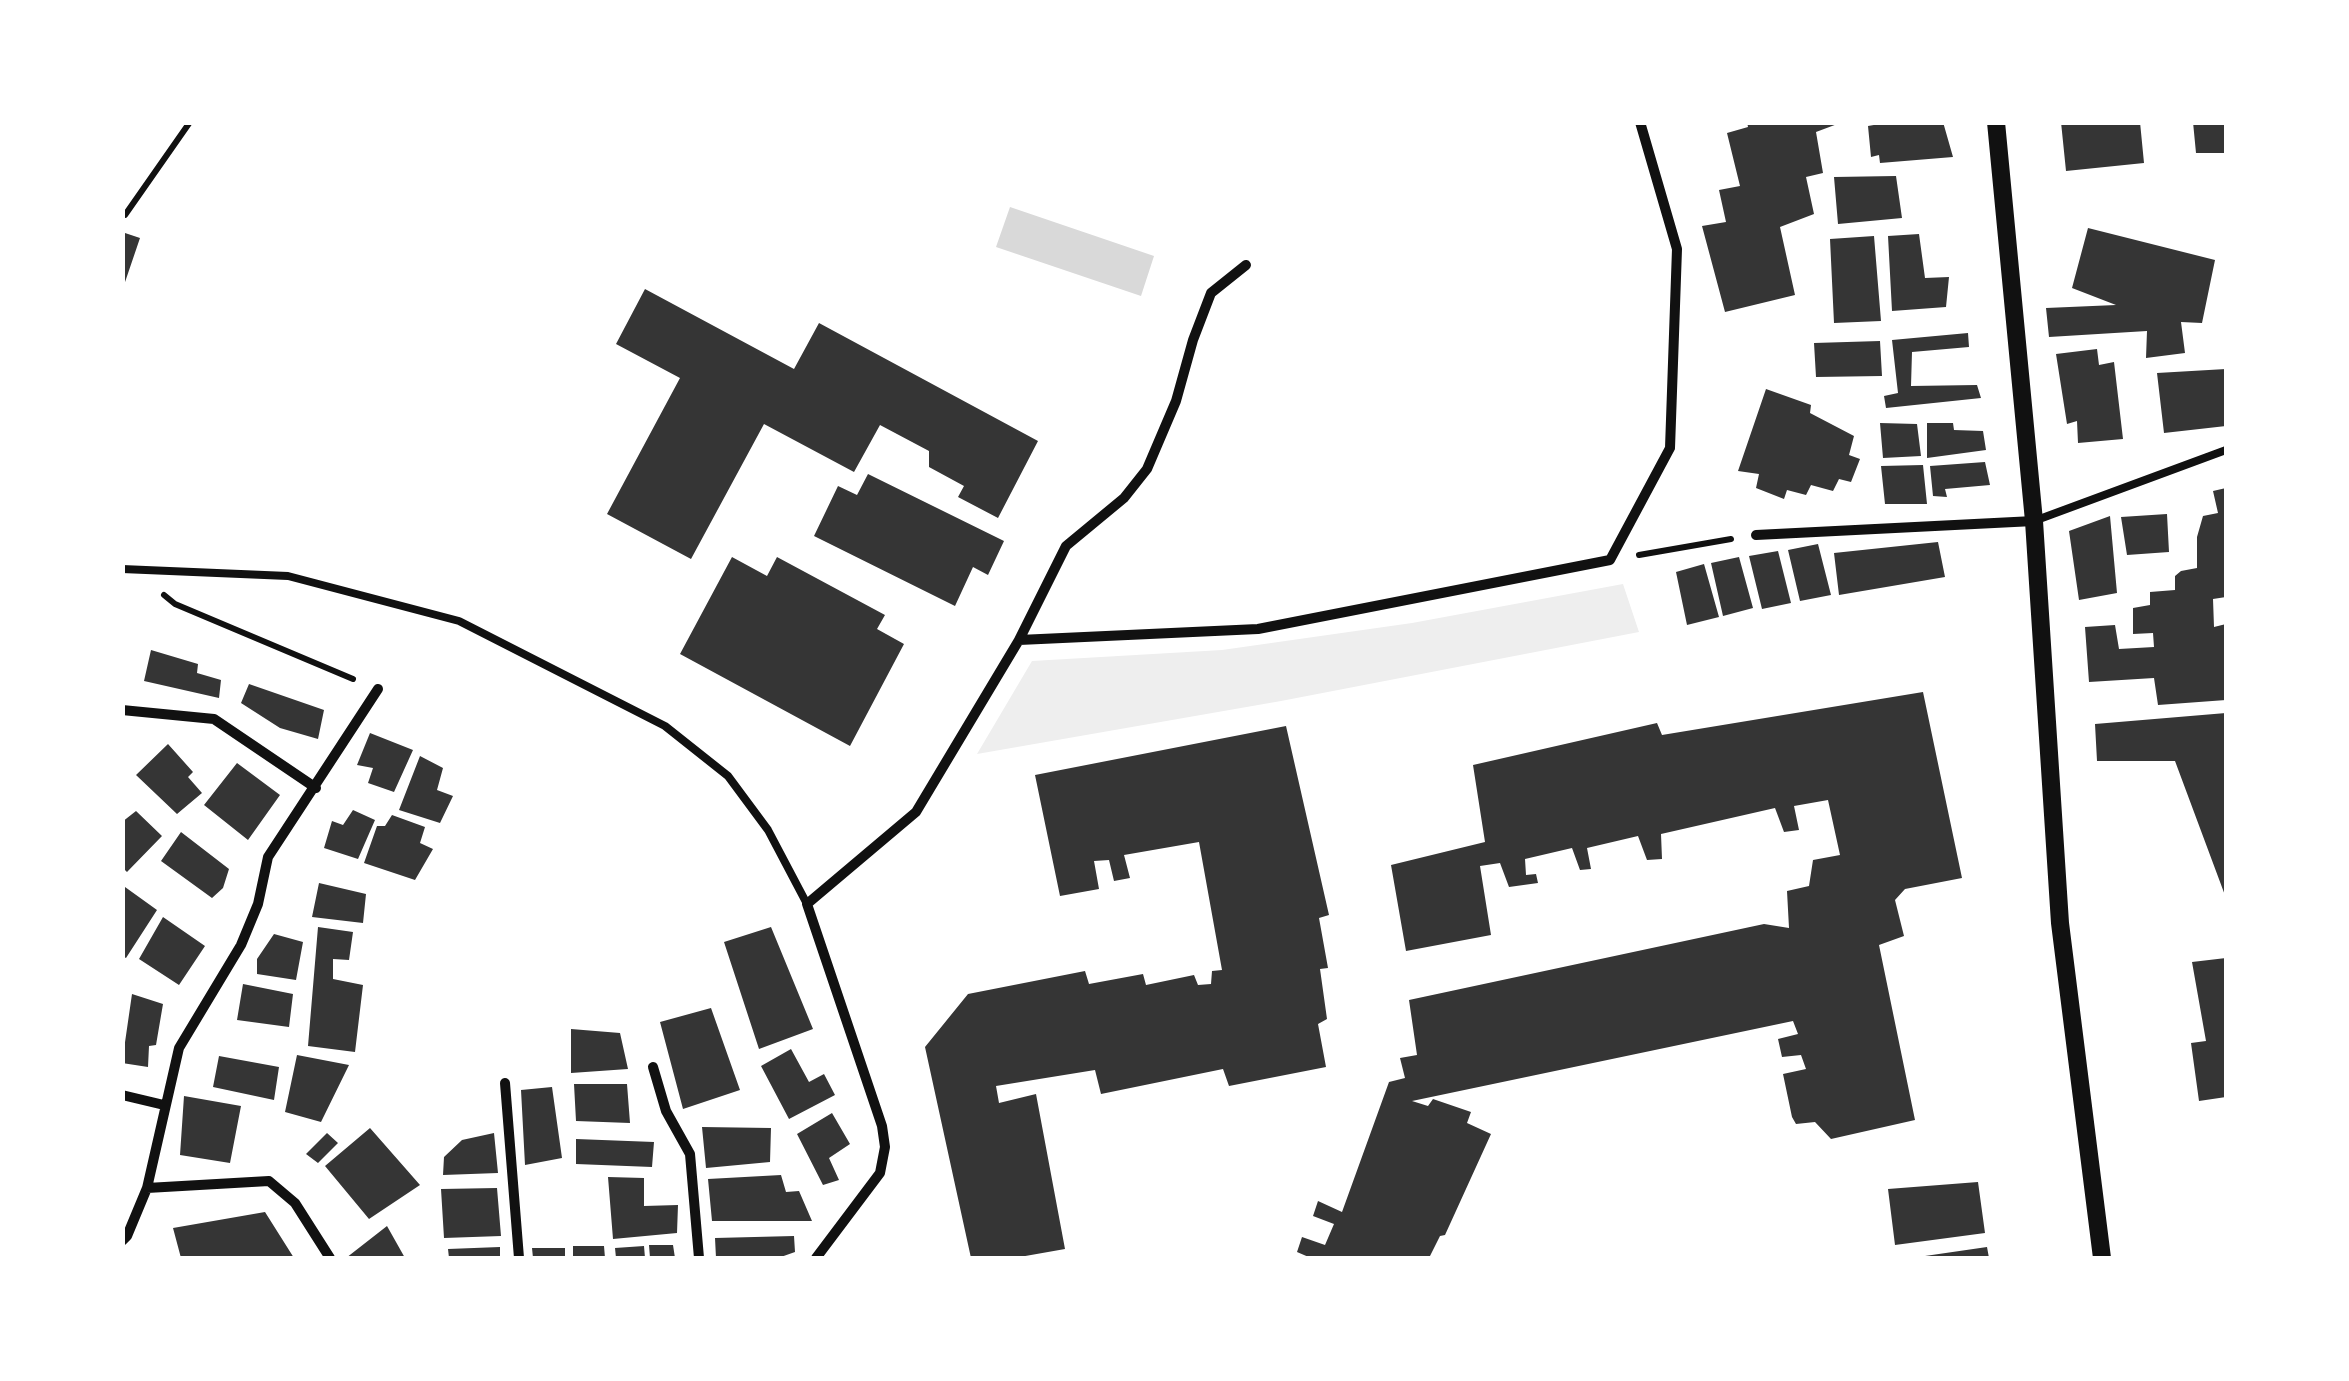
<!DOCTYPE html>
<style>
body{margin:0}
#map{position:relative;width:2349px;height:1381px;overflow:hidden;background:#fff;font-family:"DejaVu Sans",sans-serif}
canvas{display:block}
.frame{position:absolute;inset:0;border:125px solid #fff;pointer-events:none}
</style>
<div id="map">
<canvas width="2349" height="1381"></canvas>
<div class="frame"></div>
</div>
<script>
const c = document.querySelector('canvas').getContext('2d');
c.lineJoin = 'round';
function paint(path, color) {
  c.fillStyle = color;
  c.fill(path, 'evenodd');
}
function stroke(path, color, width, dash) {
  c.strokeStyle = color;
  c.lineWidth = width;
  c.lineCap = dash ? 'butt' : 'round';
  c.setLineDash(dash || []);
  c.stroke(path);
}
paint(new Path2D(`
 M 1623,584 L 1639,632 L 1281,701 L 977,754 L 1032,661 L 1222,650 L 1412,623 Z`), '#eee');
paint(new Path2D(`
 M 1010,207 L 1154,256 L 1141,296 L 996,247 Z`), '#d9d9d9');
paint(new Path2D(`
 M 1747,122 L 1840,123 L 1816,132 L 1823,173 L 1806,177 L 1814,214 L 1780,227 L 1795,295 L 1725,312 L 1702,226 L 1726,222 L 1719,190 L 1740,186 L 1727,133 L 1748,127 Z
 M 1891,122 L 1943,122 L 1953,157 L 1880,163 L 1879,155 L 1871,157 L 1868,126 Z
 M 2061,122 L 2140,122 L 2144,163 L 2066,171 Z
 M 2193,122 L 2226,122 L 2226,153 L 2196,153 Z
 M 1896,176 L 1902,218 L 1838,224 L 1834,177 Z
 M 2088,228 L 2215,260 L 2202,323 L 2181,322 L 2185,353 L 2146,358 L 2147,331 L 2049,337 L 2046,308 L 2116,305 L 2072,288 Z
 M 122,232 L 140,238 L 123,288 L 122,288 Z
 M 1919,234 L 1925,278 L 1949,277 L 1946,307 L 1892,311 L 1888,236 Z
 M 1874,236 L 1881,321 L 1834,323 L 1830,239 Z
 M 645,289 L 794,369 L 819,323 L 1038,441 L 998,518 L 958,497 L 964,486 L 929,467 L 929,451 L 880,425 L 854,472 L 764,424 L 691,559 L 607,514 L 680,378 L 616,344 Z
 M 1968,333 L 1969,347 L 1912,352 L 1911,386 L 1977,385 L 1981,398 L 1886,408 L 1884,396 L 1898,393 L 1892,340 Z
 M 1880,341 L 1882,376 L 1816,377 L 1814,343 Z
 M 2097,349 L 2099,365 L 2114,362 L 2123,439 L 2078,443 L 2077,421 L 2067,424 L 2056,354 Z
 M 2226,369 L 2226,426 L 2164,433 L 2157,373 Z
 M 1766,389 L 1811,405 L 1810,413 L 1854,436 L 1849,455 L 1860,459 L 1851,482 L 1839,479 L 1833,491 L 1811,485 L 1806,495 L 1787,490 L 1784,499 L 1756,488 L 1759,474 L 1738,471 Z
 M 1880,423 L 1917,424 L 1921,456 L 1883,458 Z
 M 1927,423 L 1953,423 L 1954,430 L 1983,431 L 1986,450 L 1927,458 Z
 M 1985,462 L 1990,485 L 1945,489 L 1947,497 L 1933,496 L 1930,466 Z
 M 1923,465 L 1927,504 L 1885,504 L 1881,466 Z
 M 868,474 L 1004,541 L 988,575 L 973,567 L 955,606 L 814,536 L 838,486 L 857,495 Z
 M 2226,488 L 2226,597 L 2213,599 L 2214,627 L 2226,624 L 2226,700 L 2158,705 L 2154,678 L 2089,682 L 2085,627 L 2115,625 L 2119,649 L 2154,647 L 2153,633 L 2133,634 L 2133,608 L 2150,605 L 2150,592 L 2175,590 L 2175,576 L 2181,571 L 2197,568 L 2197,537 L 2203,516 L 2218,513 L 2213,491 Z
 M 2167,514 L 2169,552 L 2127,555 L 2121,517 Z
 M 2110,516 L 2117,593 L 2079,600 L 2069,531 Z
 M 1938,542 L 1945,577 L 1839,595 L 1834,553 Z
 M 1818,544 L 1831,595 L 1800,601 L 1788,550 Z
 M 1778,551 L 1791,603 L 1762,609 L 1749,556 Z
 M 732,557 L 767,576 L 777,557 L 885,615 L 877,629 L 904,644 L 850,746 L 680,654 Z
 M 1739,557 L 1753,608 L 1723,616 L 1711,563 Z
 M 1704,564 L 1719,617 L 1687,625 L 1676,572 Z
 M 151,650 L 198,664 L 197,673 L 221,680 L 219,698 L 144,681 Z
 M 249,684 L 324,710 L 318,739 L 280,728 L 241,703 Z
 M 1923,692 L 1962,878 L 1905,889 L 1895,900 L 1904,936 L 1879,945 L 1915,1120 L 1831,1139 L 1815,1122 L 1796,1124 L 1792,1117 L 1783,1074 L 1806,1069 L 1801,1055 L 1782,1057 L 1778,1039 L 1798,1034 L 1793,1021 L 1412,1101 L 1428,1106 L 1433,1099 L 1471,1112 L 1467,1123 L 1491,1134 L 1445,1235 L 1440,1236 L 1429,1258 L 1311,1258 L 1297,1252 L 1302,1237 L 1325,1245 L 1334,1224 L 1313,1216 L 1318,1201 L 1342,1212 L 1389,1082 L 1405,1078 L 1400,1058 L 1417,1055 L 1409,1000 L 1764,924 L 1789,928 L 1787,891 L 1809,886 L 1813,860 L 1840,855 L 1828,800 L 1794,806 L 1799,830 L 1784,832 L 1775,808 L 1661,834 L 1662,859 L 1647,860 L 1638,836 L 1587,848 L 1591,869 L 1580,870 L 1572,848 L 1525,859 L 1526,875 L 1536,874 L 1538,883 L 1509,887 L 1500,863 L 1480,866 L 1491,935 L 1406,951 L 1391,865 L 1485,842 L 1473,765 L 1657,723 L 1662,735 Z
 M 2226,713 L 2226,898 L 2175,761 L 2097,761 L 2095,724 Z
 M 1286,726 L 1329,915 L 1319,918 L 1328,968 L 1320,969 L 1327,1019 L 1318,1024 L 1326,1067 L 1229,1086 L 1223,1069 L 1101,1094 L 1095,1070 L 996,1086 L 999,1103 L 1036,1094 L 1065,1249 L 1014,1258 L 971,1258 L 925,1047 L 968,994 L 1085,971 L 1089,984 L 1143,974 L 1146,985 L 1194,975 L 1198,985 L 1211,984 L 1212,971 L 1222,970 L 1199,842 L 1124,855 L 1130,878 L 1114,881 L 1109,860 L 1094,861 L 1099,889 L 1060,896 L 1035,775 Z
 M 370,733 L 413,750 L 394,792 L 368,783 L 373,768 L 357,765 Z
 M 168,744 L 193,772 L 188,777 L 202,793 L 177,814 L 136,775 Z
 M 420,756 L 443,768 L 437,790 L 453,796 L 440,823 L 399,810 Z
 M 237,763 L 280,795 L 248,840 L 204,805 Z
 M 353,810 L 375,820 L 358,859 L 324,848 L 332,821 L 343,825 Z
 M 136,811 L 162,836 L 127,872 L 122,867 L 122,822 Z
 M 392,815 L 425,827 L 420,843 L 433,849 L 415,880 L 364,863 L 377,826 L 385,826 Z
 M 181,832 L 229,869 L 223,888 L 212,898 L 161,861 Z
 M 319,883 L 366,894 L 363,923 L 312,917 Z
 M 125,887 L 157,910 L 126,958 L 122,956 L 122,892 Z
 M 163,917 L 205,946 L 179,985 L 139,959 Z
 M 318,927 L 353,932 L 349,960 L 333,959 L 333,979 L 363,985 L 355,1052 L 308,1046 Z
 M 771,927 L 813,1029 L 759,1049 L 724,942 Z
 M 274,934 L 303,942 L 296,980 L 257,974 L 257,959 Z
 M 2226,958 L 2226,1097 L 2199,1101 L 2191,1043 L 2206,1041 L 2192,962 Z
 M 243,984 L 293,994 L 289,1027 L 237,1020 Z
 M 132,994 L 163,1004 L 156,1045 L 149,1046 L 148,1067 L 122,1063 Z
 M 711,1008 L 740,1090 L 683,1109 L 660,1022 Z
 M 571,1029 L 620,1033 L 628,1069 L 571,1073 Z
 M 791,1049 L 809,1082 L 824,1074 L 835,1095 L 789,1119 L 761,1066 Z
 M 297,1055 L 349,1065 L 321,1122 L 285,1112 Z
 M 219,1056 L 279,1067 L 274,1100 L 213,1087 Z
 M 574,1084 L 627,1084 L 630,1123 L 576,1121 Z
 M 552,1087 L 562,1158 L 525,1165 L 521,1090 Z
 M 184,1096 L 241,1106 L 230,1163 L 180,1155 Z
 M 832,1113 L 850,1144 L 829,1158 L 839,1180 L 823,1185 L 797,1134 Z
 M 702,1127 L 771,1128 L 770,1162 L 706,1168 Z
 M 370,1128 L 420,1185 L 369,1219 L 325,1166 Z
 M 327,1133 L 338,1143 L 318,1163 L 306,1154 Z
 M 494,1133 L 498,1173 L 443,1175 L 444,1157 L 462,1140 Z
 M 576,1139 L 654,1142 L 652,1167 L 576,1164 Z
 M 781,1175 L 786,1192 L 799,1191 L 812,1221 L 712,1221 L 708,1179 Z
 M 608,1177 L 644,1178 L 644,1206 L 678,1205 L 677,1233 L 613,1239 Z
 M 1978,1182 L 1985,1233 L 1895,1245 L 1888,1189 Z
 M 497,1188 L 501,1236 L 444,1238 L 441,1189 Z
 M 265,1212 L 294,1258 L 181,1258 L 173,1228 Z
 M 387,1226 L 405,1258 L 346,1258 Z
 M 794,1236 L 795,1252 L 778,1258 L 716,1258 L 715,1238 Z
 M 649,1245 L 673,1245 L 675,1258 L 650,1258 Z
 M 573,1246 L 604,1246 L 605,1258 L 573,1258 Z
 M 644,1246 L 645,1258 L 616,1258 L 615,1248 Z
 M 500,1247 L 500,1258 L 449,1258 L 448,1249 Z
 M 1987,1247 L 1989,1258 L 1925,1258 L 1925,1256 Z
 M 532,1248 L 565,1248 L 565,1258 L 533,1258 Z`), '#353535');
stroke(new Path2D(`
 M 122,214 L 125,215 L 190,122
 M 1639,555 L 1731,539
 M 164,595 L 175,604 L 353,679`), '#111', 6);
stroke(new Path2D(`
 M 2034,521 L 2226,450
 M 122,569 L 288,576 L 459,621 L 665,726 L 728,776 L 768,830 L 807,904`), '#111', 8);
stroke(new Path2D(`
 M 1756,535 L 2034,521
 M 1019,640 L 1066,546 L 1124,498 L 1147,469 L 1176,401 L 1193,340 L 1211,293 L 1246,265
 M 122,710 L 214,719 L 316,788
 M 653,1067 L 666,1111 L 690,1154 L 699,1258
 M 505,1083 L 519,1258
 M 122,1095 L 164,1105
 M 147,1188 L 269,1181 L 295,1203 L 330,1258
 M 122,1241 L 127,1236 L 147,1188 L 179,1048 L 241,945 L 258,904 L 268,857 L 378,689
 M 816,1258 L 880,1173 L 885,1147 L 882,1126 L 807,904 L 916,812 L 1019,640 L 1258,629 L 1610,560 L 1670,448 L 1677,249 L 1640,122`), '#111', 10);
stroke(new Path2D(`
 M 1996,122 L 2034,521 L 2060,923 L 2102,1258`), '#111', 18);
</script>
